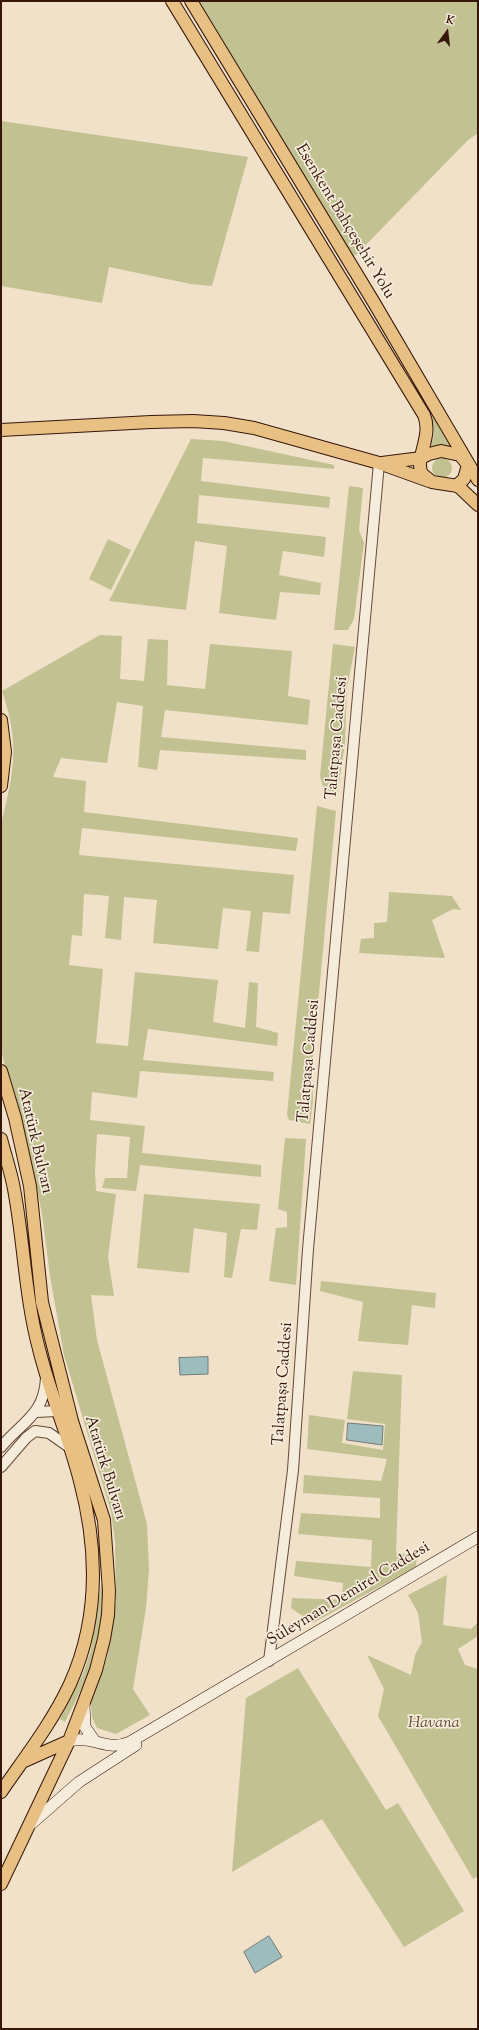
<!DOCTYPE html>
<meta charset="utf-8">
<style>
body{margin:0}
#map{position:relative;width:479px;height:2030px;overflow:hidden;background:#f1e1c9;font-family:"Sorts Mill Goudy",serif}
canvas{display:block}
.frame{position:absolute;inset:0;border:2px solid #361609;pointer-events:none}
.north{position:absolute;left:427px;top:12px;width:40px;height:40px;-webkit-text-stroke:3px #f6ecdc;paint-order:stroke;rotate:15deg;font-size:11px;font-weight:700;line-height:16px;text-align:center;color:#361609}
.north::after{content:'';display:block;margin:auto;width:14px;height:18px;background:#361609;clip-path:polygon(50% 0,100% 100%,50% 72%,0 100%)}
</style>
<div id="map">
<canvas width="479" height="2030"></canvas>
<div class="frame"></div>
<div class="north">K</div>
</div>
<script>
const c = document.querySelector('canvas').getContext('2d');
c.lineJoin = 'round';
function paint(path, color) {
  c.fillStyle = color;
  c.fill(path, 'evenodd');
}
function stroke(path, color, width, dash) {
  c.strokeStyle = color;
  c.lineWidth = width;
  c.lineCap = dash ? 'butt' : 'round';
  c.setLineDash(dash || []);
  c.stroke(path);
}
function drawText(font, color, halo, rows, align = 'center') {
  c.font = font + ' "Sorts Mill Goudy",serif';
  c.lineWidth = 3.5;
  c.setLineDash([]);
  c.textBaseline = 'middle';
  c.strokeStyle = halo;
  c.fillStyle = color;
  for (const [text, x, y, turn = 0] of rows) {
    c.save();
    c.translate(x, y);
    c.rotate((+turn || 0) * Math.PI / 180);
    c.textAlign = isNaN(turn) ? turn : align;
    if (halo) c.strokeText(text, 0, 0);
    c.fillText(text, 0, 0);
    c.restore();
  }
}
paint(new Path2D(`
 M 191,1 L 478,1 L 478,133 L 468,140 L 356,255 L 348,259 Z
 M 1,121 L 248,157 L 212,286 L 191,284 L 109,267 L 102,303 L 1,286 Z
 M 430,409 L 456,449 L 431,447 L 434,433 Z
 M 191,439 L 223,441 L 334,465 L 334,469 L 203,458 L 201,481 L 330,497 L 329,508 L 199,495 L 197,523 L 326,537 L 324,557 L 283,551 L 279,575 L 321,583 L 320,595 L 280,592 L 276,620 L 219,613 L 227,546 L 195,541 L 186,610 L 109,601 Z
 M432 468a10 10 0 1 1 20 0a10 10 0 1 1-20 0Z
 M 349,486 L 363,488 L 359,530 L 364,543 L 354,619 L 348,630 L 334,630 Z
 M 108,539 L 131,550 L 111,590 L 89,579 Z
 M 100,635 L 122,636 L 120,679 L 144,681 L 148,639 L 168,640 L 167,685 L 205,689 L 210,644 L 292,651 L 288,696 L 310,700 L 308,725 L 165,710 L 161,737 L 306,750 L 306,760 L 160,750 L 157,770 L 138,767 L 143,706 L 117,702 L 107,763 L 61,758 L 53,777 L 86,781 L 84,812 L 298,838 L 296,851 L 82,828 L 79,855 L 294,875 L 290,914 L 263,912 L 259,952 L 246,951 L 251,911 L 223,908 L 218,949 L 153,943 L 157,900 L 124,897 L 121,940 L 105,938 L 109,896 L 84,894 L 82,936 L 72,935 L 69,965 L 103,969 L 96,1043 L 128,1046 L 135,972 L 218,980 L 213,1022 L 245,1028 L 249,982 L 258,983 L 256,1027 L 278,1033 L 277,1046 L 148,1029 L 143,1060 L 274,1072 L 273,1081 L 140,1071 L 137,1098 L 92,1092 L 90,1120 L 145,1126 L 142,1153 L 261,1165 L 261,1177 L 140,1165 L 136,1191 L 102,1188 L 105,1178 L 127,1178 L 130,1137 L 97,1134 L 95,1171 L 96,1191 L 116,1194 L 108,1257 L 114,1296 L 91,1295 L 97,1340 L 147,1524 L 149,1570 L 146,1608 L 133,1689 L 150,1715 L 116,1734 L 97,1728 L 92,1717 L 91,1703 L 107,1658 L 116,1601 L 115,1542 L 111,1512 L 64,1355 L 50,1276 L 42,1214 L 33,1168 L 1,1051 L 1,824 C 14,773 20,743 2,691 Z
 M 333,644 L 355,647 L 347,688 L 345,743 L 337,797 L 325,794 L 320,776 Z
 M 317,806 L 336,811 L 312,1068 L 313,1101 L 310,1124 L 289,1120 L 287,1115 Z
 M 389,892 L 452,896 L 461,910 L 453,909 L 432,920 L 445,958 L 359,953 L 361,939 L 374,938 L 374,923 L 387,922 Z
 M 285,1138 L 306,1139 L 296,1285 L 269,1281 L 276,1228 L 287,1227 L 287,1212 L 278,1209 Z
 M 144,1194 L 260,1204 L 257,1230 L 241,1229 L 232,1278 L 224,1277 L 227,1233 L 194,1228 L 189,1273 L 137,1268 Z
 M 321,1281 L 436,1293 L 435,1308 L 412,1305 L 408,1345 L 358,1341 L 363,1302 L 320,1291 Z
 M 353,1371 L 402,1375 L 396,1553 L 416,1555 L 417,1553 L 416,1567 L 313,1623 L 291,1608 L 292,1598 L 342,1600 L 343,1583 L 294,1576 L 296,1561 L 371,1567 L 372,1540 L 298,1534 L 301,1513 L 380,1518 L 380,1498 L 303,1493 L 304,1475 L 381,1481 L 387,1459 L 307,1449 L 309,1415 L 345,1420 L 342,1443 L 383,1450 L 385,1424 L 347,1419 Z
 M 447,1575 L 443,1625 L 471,1629 L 478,1622 L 478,1636 L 458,1649 L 465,1665 L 478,1669 L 478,1876 L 473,1879 L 378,1716 L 384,1689 L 367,1655 L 411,1675 L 415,1655 L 422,1642 L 418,1613 L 408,1595 Z
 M 104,1581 C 106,1595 103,1607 101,1621 C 94,1661 84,1686 65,1722 L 60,1719 L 83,1674 L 91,1649 L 101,1585 Z
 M 298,1668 L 386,1810 L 398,1803 L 464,1911 L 404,1947 L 322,1819 L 232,1872 L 246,1698 Z`), '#c1c191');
const water = new Path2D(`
 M 208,1357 L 208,1374 L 180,1375 L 179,1358 Z
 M 348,1423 L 383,1426 L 382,1445 L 347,1440 Z
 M 269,1936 L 282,1957 L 255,1973 L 244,1952 Z`);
paint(water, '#9cbcbd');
stroke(water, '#737a75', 1);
const tertiary = new Path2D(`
 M 36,1412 L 57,1411
 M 1,1447 C 23,1421 44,1415 46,1378
 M 1,1467 L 26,1438 L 35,1431 L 49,1433 L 69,1447
 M 269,1661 L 293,1470 L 308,1249 L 379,463`);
const secondary = new Path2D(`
 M 84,1704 L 85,1727 L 94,1740
 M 69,1741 C 95,1735 106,1752 130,1742 L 478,1537
 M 31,1824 L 79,1782 L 136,1745`);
const primary = new Path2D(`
 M 172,1 L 424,415 C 433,437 414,459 422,474 L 432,482 L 458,486 L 478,505
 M 191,1 L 373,301 L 478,480
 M 1,430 L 151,422 L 193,421 L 224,423 L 254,428 L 379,463 L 429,481
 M 382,463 L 421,458 L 429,454 L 441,451 L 460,455 L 468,465 L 464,479 L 456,486
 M 1,720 L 5,752 L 1,786
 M 1,1071 L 15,1118 L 30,1186 L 42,1302 L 72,1421 L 104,1520 L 109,1591 L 108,1615 L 104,1639 L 96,1670 L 84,1702 L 69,1741 L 1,1884
 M 1,1139 C 5,1155 11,1172 14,1189 C 24,1242 25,1297 39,1349 C 50,1394 69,1437 80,1481 C 98,1549 99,1620 70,1684 C 52,1723 25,1757 1,1792
 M 22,1762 L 69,1741`);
stroke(tertiary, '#654939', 12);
stroke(secondary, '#361609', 12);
stroke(primary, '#361609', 14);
stroke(tertiary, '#f6ecdc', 10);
stroke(secondary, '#f6ecdc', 11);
stroke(primary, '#e8c084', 12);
drawText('16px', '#361609', '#f6ecdc', [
 ["Esenkent Bahçeşehir Yolu",344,222,59],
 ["Talatpaşa Caddesi",338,738,-85],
 ["Talatpaşa Caddesi",310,1061,-85],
 ["Atatürk Bulvarı",34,1141,77],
 ["Talatpaşa Caddesi",284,1384,-86],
 ["Atatürk Bulvarı",104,1468,73],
 ["Süleyman Demirel Caddesi",349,1595,-31]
]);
drawText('italic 16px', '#604932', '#f6ecdc', [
 ["Havana",434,1724]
]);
</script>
